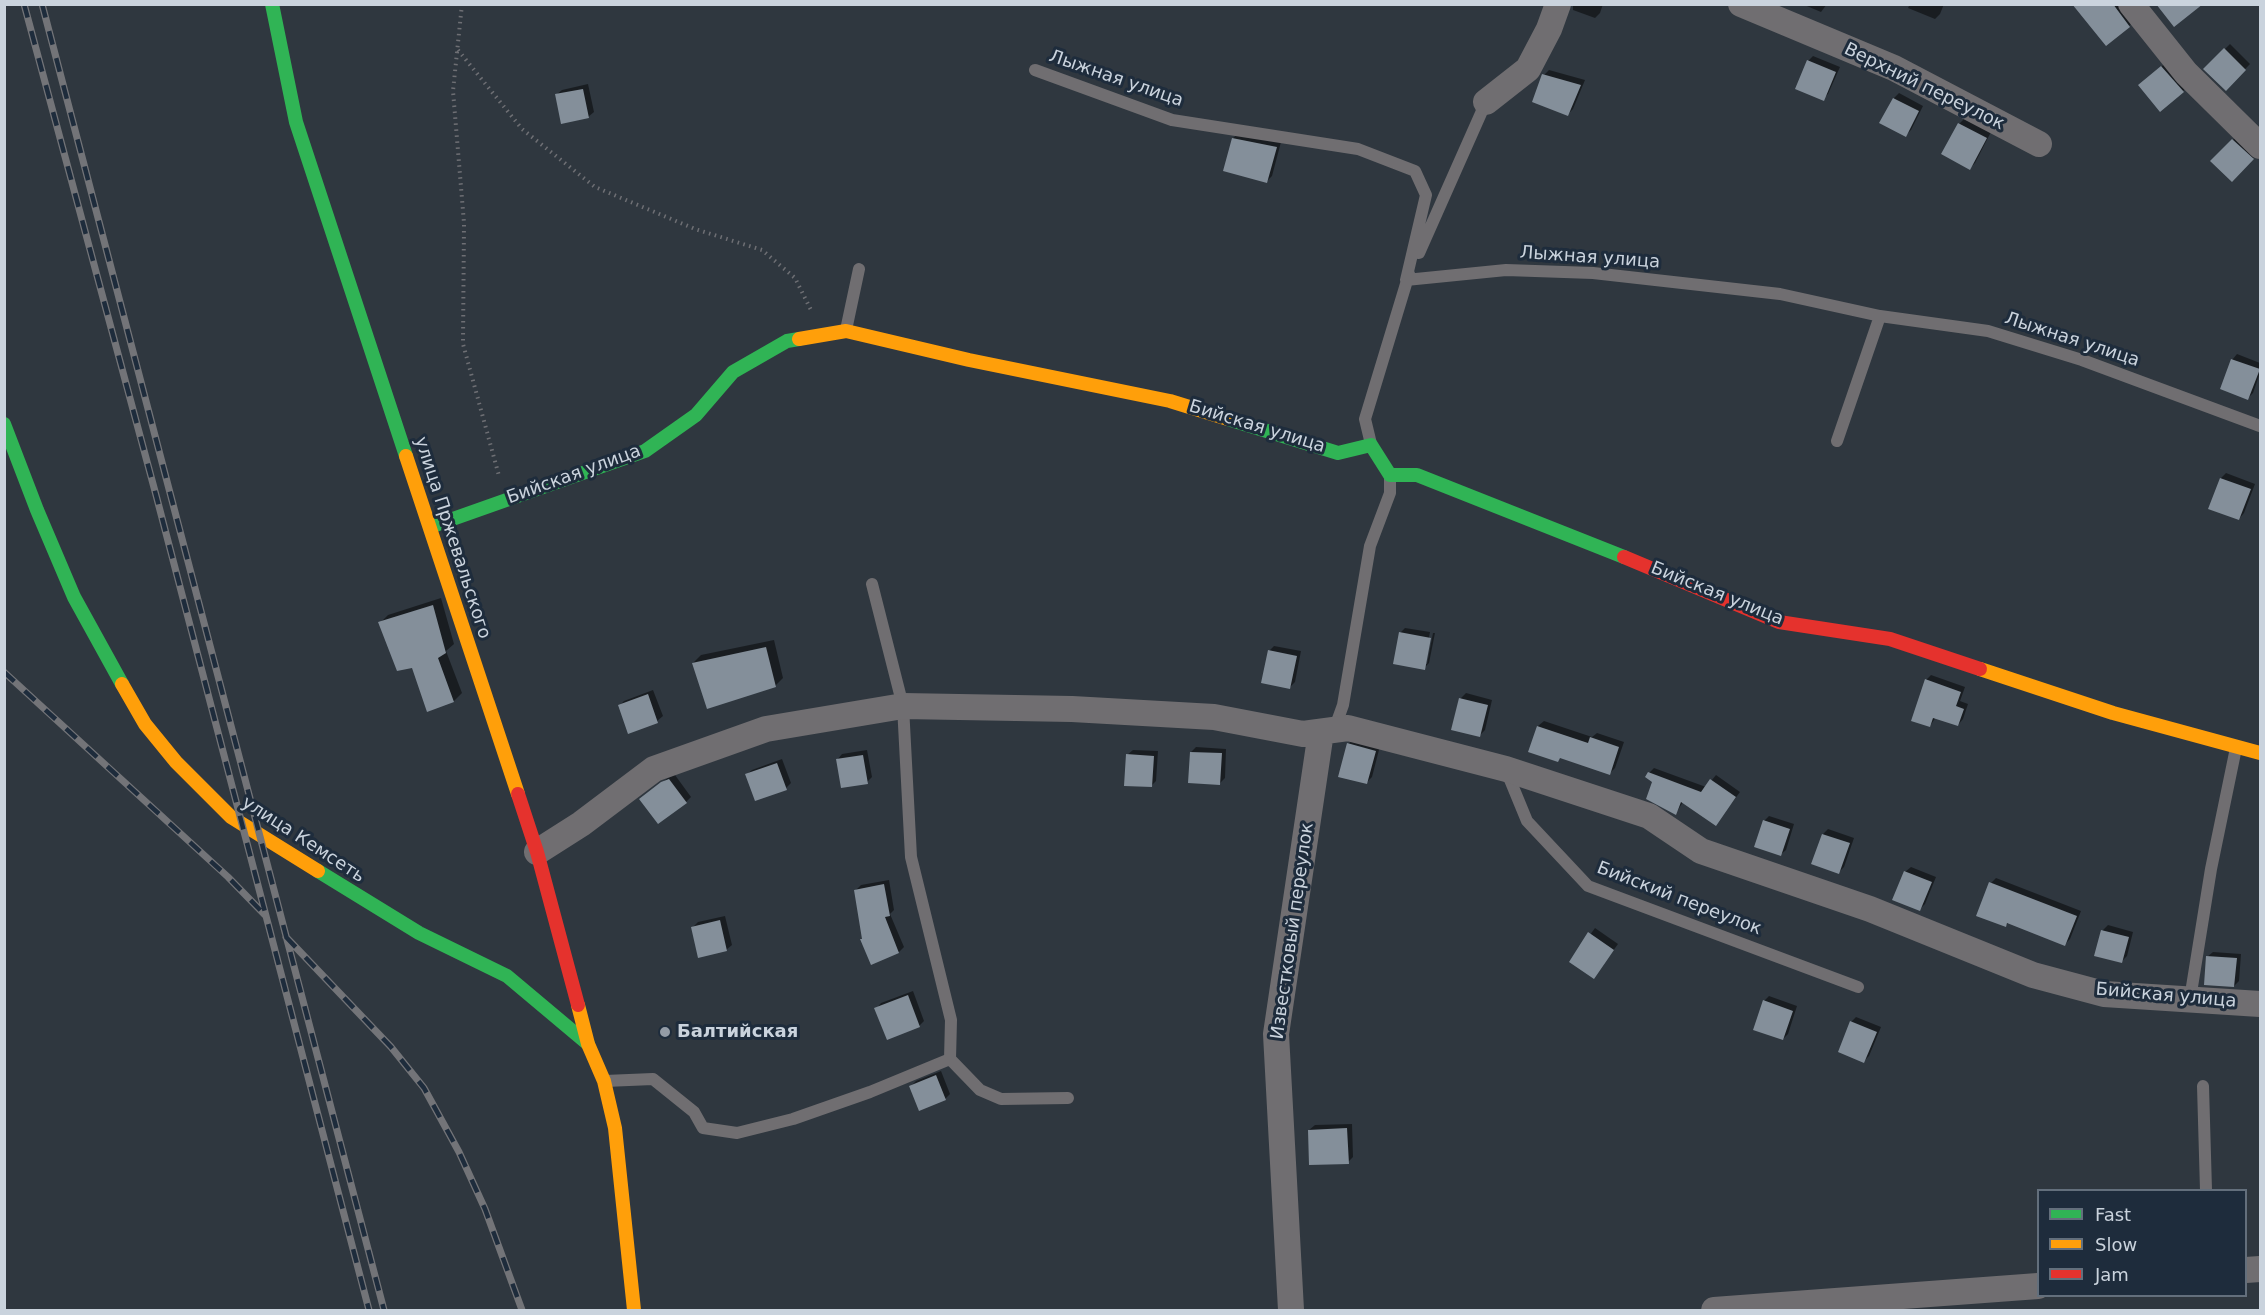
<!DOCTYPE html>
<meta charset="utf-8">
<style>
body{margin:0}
#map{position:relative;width:2265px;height:1315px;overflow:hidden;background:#2f373f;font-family:"DejaVu Sans",sans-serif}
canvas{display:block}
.frame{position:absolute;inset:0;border:6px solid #cad3dd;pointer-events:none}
.legend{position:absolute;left:2037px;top:1189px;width:210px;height:108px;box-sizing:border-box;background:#1e2c3c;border:2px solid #636f7c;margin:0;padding:8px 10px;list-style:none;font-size:18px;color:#cad3dd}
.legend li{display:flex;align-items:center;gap:12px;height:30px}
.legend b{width:30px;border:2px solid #636f7c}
</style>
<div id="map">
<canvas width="2265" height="1315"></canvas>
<div class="frame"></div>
<ul class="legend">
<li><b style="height:8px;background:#30b455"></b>Fast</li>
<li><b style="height:8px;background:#ff9f0a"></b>Slow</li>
<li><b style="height:8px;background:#e5322d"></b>Jam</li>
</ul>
</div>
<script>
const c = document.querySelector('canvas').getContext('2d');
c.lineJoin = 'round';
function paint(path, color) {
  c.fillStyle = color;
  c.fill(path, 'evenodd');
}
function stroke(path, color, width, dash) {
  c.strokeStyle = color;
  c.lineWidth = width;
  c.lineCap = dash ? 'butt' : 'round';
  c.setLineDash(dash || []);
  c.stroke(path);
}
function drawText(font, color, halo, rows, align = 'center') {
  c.font = font + ' "DejaVu Sans",sans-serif';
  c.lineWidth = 6;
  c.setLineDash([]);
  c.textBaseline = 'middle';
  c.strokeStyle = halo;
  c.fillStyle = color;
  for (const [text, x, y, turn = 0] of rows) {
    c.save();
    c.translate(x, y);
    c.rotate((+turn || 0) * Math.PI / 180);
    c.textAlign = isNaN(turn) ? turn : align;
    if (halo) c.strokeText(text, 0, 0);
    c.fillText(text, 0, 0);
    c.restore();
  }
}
paint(new Path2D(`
 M 1573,4 L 1603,4 L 1600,13 L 1595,18 L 1573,10 Z
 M 1802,4 L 1827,4 L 1821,12 Z
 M 1910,4 L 1944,4 L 1940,14 L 1935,19 L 1908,8 Z
 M 2074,4 L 2122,4 L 2134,21 L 2129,26 Z
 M 2230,44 L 2250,64 L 2226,89 L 2205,69 Z
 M 1813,56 L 1840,67 L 1828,94 L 1823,99 L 1808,61 Z
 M 2167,62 L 2188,86 L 2183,91 L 2145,80 Z
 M 1549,70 L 1585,80 L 1573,109 L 1568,114 L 1544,75 Z
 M 588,84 L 594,112 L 588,117 L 556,95 L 562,90 Z
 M 1899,93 L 1923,106 L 1911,130 L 1906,135 L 1894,98 Z
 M 1964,119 L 1991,132 L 1975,163 L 1970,168 L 1943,154 L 1959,124 Z
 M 1239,133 L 1281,142 L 1272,176 L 1267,181 L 1233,138 Z
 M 2238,135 L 2258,153 L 2231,180 L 2212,161 Z
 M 2237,354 L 2260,363 L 2260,373 L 2253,393 L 2248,398 L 2232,360 Z
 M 2226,473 L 2255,484 L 2244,513 L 2239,519 L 2210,508 L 2221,478 Z
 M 441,598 L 454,644 L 446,651 L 462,693 L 454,701 L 428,710 L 413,666 L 380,623 L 388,615 Z
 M 1405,628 L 1430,632 L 1424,664 L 1427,664 L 1433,633 L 1435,633 L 1429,663 L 1424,668 L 1400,633 Z
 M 774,640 L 783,678 L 775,686 L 693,663 L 701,655 Z
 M 1274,646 L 1301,651 L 1295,682 L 1290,687 L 1269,651 Z
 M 1931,675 L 1965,687 L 1960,701 L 1968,704 L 1963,719 L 1958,725 L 1936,717 L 1930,726 L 1926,680 Z
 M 653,690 L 663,716 L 657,721 L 629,732 L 619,706 L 624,701 Z
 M 1466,693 L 1492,700 L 1485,730 L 1479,736 L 1453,729 L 1461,698 Z
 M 1544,721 L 1592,737 L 1597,733 L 1624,742 L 1615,768 L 1610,773 L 1561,757 L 1530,751 L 1538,726 Z
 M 1354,739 L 1380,746 L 1372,777 L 1367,782 L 1348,744 Z
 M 1196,747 L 1226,749 L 1225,778 L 1220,783 L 1191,752 Z
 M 867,750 L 872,777 L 867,782 L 837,760 L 842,754 Z
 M 1133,750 L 1158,751 L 1156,781 L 1151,786 L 1127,755 Z
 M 782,759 L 791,783 L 786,788 L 746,775 L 752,770 Z
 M 1654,768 L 1706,787 L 1716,775 L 1740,792 L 1716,824 L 1683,802 L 1676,813 L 1649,773 Z
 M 675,775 L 691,797 L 686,802 L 646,794 L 668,778 Z
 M 1769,816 L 1794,824 L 1786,850 L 1780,855 L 1764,821 Z
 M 1828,829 L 1854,838 L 1844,867 L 1839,872 L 1823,834 Z
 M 1911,867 L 1936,877 L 1925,904 L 1920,909 L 1905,872 Z
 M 1996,878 L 2081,911 L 2070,939 L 2065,944 L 2009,922 L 2005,926 L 1991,883 Z
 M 889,880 L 894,910 L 890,914 L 904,947 L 899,952 L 864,938 L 856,890 L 861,885 Z
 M 725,916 L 732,945 L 726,950 L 693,927 L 698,922 Z
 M 2108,925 L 2133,932 L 2127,956 L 2122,961 L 2096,955 L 2103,930 Z
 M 1595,928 L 1618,944 L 1594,977 L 1571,961 Z
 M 2213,952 L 2241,954 L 2239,981 L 2234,986 L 2207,957 Z
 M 913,991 L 924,1021 L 919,1026 L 876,1009 L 881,1003 Z
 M 1769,996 L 1797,1006 L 1788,1034 L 1783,1039 L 1764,1001 Z
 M 1856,1017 L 1881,1027 L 1869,1056 L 1864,1061 L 1851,1022 Z
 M 941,1071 L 950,1094 L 945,1099 L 911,1086 L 916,1081 Z
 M 1352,1124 L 1353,1157 L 1348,1162 L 1309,1130 L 1315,1125 Z`), '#0007');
paint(new Path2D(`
 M 2072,4 L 2113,4 L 2130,27 L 2106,46 Z
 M 2156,4 L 2203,4 L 2174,27 Z
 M 2224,48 L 2246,70 L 2226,91 L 2203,69 Z
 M 1807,60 L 1836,72 L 1824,101 L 1795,89 Z
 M 2161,66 L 2184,92 L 2160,112 L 2138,85 Z
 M 1542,74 L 1581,85 L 1568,116 L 1532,102 Z
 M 583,89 L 589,118 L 561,124 L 555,94 Z
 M 1893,98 L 1919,111 L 1906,137 L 1879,123 Z
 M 1958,123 L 1987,138 L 1970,170 L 1941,154 Z
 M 1232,138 L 1277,147 L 1267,183 L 1223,171 Z
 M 2232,139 L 2254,159 L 2232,182 L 2210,161 Z
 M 2231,359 L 2260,369 L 2248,400 L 2220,389 Z
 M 2220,478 L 2251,489 L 2239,520 L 2208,509 Z
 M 433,605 L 446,653 L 438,658 L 454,702 L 427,712 L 412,668 L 397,671 L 378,622 Z
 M 1399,632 L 1431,638 L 1425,670 L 1393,664 Z
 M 766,647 L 776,687 L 707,709 L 692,663 Z
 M 1268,650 L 1297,656 L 1290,689 L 1261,683 Z
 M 1925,679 L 1961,692 L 1956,706 L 1964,709 L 1958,726 L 1933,718 L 1930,727 L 1911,721 Z
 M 648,694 L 658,723 L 628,734 L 618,705 Z
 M 1459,698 L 1488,705 L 1480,737 L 1451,730 Z
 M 1537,726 L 1588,743 L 1590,737 L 1619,747 L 1610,775 L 1560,758 L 1558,762 L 1528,752 Z
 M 1347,743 L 1376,751 L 1367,784 L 1338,777 Z
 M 1190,752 L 1222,753 L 1220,785 L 1188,783 Z
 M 1126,754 L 1154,756 L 1152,787 L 1124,786 Z
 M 863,755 L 868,784 L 841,788 L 836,759 Z
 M 777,763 L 787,790 L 755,801 L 745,774 Z
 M 1648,772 L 1701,792 L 1710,779 L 1736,797 L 1716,826 L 1681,802 L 1676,815 L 1646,799 L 1652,782 L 1645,777 Z
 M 669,779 L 687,803 L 658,824 L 639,799 L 661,782 Z
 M 1763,820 L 1790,829 L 1781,856 L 1754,847 Z
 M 1822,834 L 1850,843 L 1839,874 L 1811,864 Z
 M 1904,871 L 1932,882 L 1920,911 L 1892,900 Z
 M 1989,882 L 2077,916 L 2065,946 L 2007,923 L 2006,927 L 1976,916 Z
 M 884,884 L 890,916 L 885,917 L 899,953 L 871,965 L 860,939 L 862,939 L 854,890 Z
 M 720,920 L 727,951 L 698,958 L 691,927 Z
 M 2101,930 L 2129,937 L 2122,963 L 2094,956 Z
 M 1588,932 L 1614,950 L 1594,979 L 1569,962 Z
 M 2206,956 L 2237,958 L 2234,987 L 2204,985 Z
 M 908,995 L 920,1027 L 887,1040 L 874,1008 Z
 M 1763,1000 L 1793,1011 L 1783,1040 L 1753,1030 Z
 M 1850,1021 L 1877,1032 L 1864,1063 L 1838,1052 Z
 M 936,1075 L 946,1100 L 919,1111 L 909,1086 Z
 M 1347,1128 L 1349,1164 L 1309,1165 L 1308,1130 Z`), '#848f9a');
stroke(new Path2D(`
 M 462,4 L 453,91 L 464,223 L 463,344 L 499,476
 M 458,50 L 522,129 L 595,187 L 695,229 L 762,250 L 795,278 L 812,312`), '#6e6f74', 4, [1.5, 4.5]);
stroke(new Path2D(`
 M 1035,70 L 1172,120 L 1358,149 L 1415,171 L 1426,195 L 1406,280 L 1506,270 L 1593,273 L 1780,294 L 1880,316 L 1988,331 L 2082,360 L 2260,426
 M 1419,253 L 1486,102
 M 846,330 L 859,269
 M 1837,441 L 1880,316
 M 1371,444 L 1365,419 L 1409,274
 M 1334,730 L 1343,705 L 1370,546 L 1390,493 L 1390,476
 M 1506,770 L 1527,821 L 1588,886 L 1858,987
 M 2190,999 L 2211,869 L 2236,748
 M 950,1059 L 980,1090 L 1001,1099 L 1068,1098
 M 605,1081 L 653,1079 L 694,1112 L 703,1128 L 737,1133 L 793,1119 L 870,1092 L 950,1059 L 951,1020 L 911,857 L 903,706 L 872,584
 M 2203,1086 L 2206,1190`), '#706e71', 12);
stroke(new Path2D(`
 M 1741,4 L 1894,68 L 2039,144
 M 2131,4 L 2186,73 L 2260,146
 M 1486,102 L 1528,69 L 1549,29 L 1558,4
 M 537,852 L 581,824 L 654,769 L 766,729 L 903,706 L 1072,709 L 1214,717 L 1303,734 L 1348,728 L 1506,769 L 1649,816 L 1701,851 L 1870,909 L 2033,975 L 2104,994 L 2260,1004
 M 2246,1270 L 2260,1269
 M 1291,1310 L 1276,1034 L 1321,732
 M 1714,1310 L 2038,1286`), '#706e71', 26);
stroke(new Path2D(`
 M 272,4 L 296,122 L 406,456
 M 1228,419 L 1338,453 L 1371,445 L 1390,475 L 1417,475 L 1624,557
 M 4,424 L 37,510 L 74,597 L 122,684
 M 430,527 L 645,451 L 696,415 L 733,372 L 787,341 L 799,339
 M 318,871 L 419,933 L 507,976 L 588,1044`), '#30b455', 14);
stroke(new Path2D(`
 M 799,339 L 846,331 L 969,360 L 1170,401 L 1228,419
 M 406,456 L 518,794
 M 1980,669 L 2113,713 L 2260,753
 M 122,684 L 145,724 L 176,762 L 231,817 L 318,871
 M 578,1005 L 588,1044 L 604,1081 L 615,1128 L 634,1310`), '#ff9f0a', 14);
stroke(new Path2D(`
 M 1624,557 L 1779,622 L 1890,639 L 1980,669
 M 518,794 L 537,852 L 578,1005`), '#e5322d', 14);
const rail = new Path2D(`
 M 24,4 L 156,495 L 369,1310
 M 42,4 L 384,1310
 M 4,672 L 228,877 L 265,915
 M 286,937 L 391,1047 L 424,1088 L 459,1152 L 485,1209 L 522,1310`);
stroke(rail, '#737478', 7);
stroke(rail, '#1e2c3c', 4.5, [14]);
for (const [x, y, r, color] of [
 [665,1032,6,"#949ca6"]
]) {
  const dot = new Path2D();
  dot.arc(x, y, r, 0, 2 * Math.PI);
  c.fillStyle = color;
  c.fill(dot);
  stroke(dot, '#1e2c3c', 2);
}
drawText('18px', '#cad3dd', '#1e2c3c', [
 ["Лыжная улица",1116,79,19],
 ["Верхний переулок",1924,87,26],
 ["Лыжная улица",1590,258,4],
 ["Лыжная улица",2072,340,18],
 ["Бийская улица",1257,427,17],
 ["Бийская улица",574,475,-20],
 ["улица Пржевальского",452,538,72],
 ["Бийская улица",1717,594,22],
 ["улица Кемсеть",303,840,33],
 ["Бийский переулок",1679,899,21],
 ["Известковый переулок",1293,931,-82],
 ["Бийская улица",2166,996,5]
]);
drawText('bold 18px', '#cad3dd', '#1e2c3c', [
 ["Балтийская",677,1032]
], 'left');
</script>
